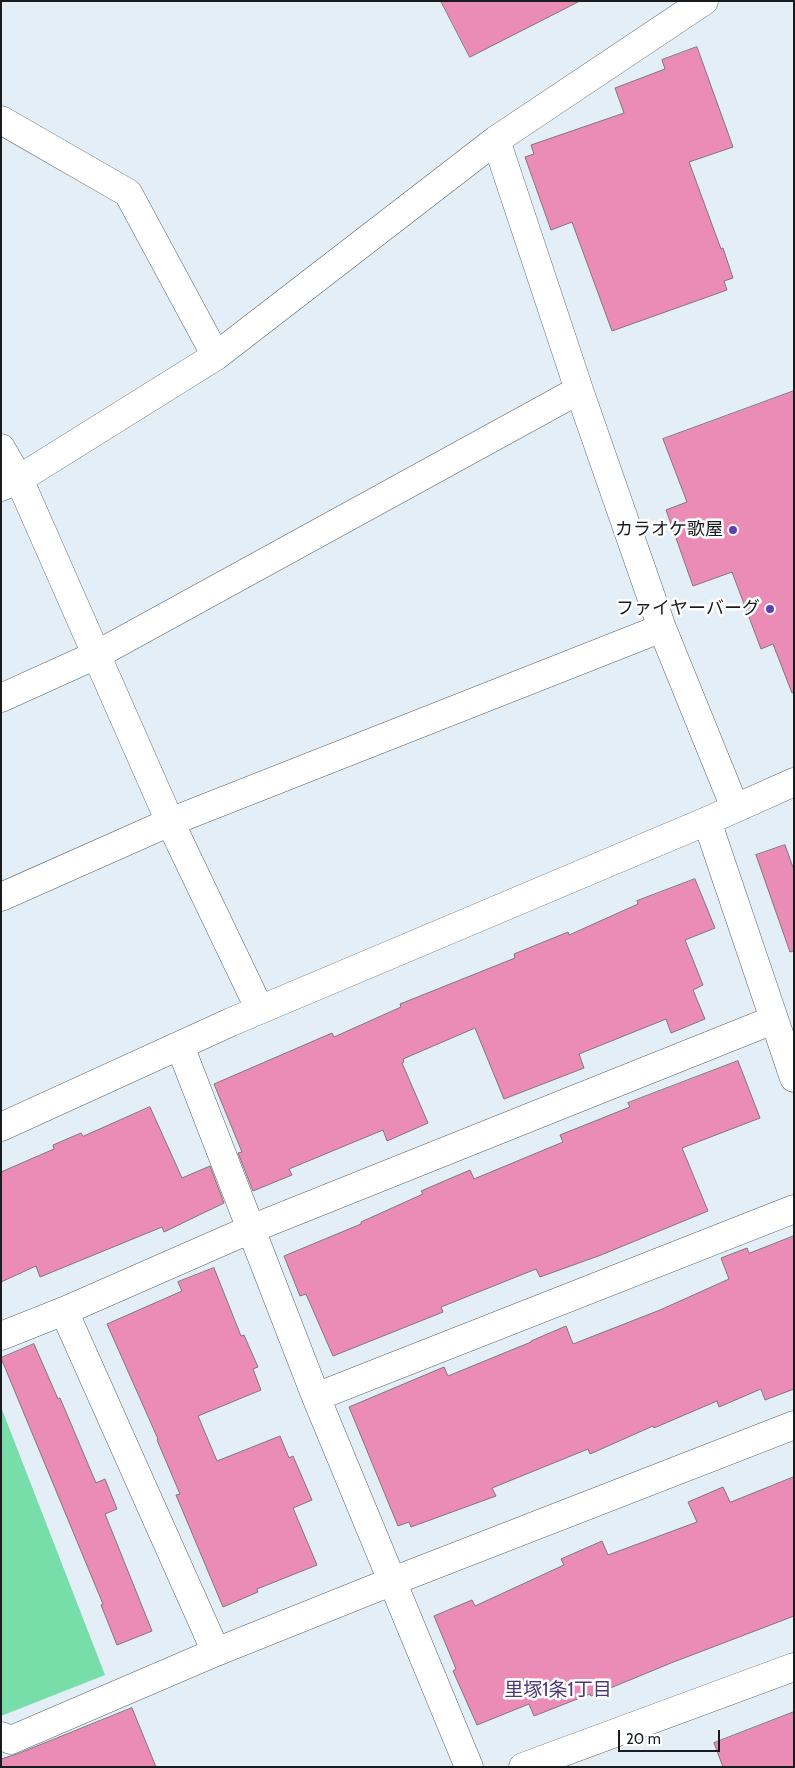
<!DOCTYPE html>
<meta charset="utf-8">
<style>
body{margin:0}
#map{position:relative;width:795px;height:1768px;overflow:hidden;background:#e3eef7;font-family:Cabin,sans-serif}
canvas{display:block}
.frame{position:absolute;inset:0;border:2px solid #181c1f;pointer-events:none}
.scale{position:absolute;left:618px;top:1730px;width:102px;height:22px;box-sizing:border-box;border:2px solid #181c1f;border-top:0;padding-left:6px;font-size:15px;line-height:18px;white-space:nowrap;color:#181c1f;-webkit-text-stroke:4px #fff;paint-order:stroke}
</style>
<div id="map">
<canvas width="795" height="1768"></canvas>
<div class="frame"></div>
<div class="scale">20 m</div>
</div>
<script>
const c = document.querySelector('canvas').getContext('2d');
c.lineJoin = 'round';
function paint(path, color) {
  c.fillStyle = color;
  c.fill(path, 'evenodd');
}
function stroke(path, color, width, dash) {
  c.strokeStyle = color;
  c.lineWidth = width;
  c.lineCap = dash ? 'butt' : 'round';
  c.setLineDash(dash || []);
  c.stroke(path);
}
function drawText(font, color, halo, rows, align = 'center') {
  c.font = font + ' Cabin,"Noto Sans JP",sans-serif';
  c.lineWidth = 5;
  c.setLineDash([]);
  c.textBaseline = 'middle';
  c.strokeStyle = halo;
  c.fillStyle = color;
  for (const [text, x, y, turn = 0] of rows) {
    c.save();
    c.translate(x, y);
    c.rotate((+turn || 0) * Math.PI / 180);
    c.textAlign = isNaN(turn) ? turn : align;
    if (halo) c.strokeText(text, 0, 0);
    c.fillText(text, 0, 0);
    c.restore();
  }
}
paint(new Path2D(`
 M 1,1407 L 105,1675 L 1,1716 Z`), '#77deaa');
const building = new Path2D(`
 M 441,1 L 580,1 L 470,57 Z
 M 697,47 L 733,147 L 689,162 L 721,249 L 723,248 L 733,278 L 724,281 L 727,290 L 612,331 L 572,222 L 551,230 L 525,157 L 534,154 L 531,145 L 624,113 L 615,88 L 665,69 L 662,60 Z
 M 794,391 L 794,692 L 792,693 L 773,644 L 761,649 L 732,572 L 693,586 L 666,510 L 687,502 L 663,439 Z
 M 785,845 L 794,870 L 794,951 L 790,952 L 756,855 Z
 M 695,879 L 715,928 L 685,940 L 703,985 L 693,990 L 705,1019 L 671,1033 L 666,1019 L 579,1054 L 584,1068 L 504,1099 L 475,1028 L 403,1059 L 404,1062 L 402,1063 L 428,1123 L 387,1141 L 383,1130 L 289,1169 L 292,1175 L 253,1191 L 238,1153 L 242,1152 L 214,1084 L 332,1033 L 334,1037 L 401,1007 L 400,1004 L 515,958 L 514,954 L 568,932 L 569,935 L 638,904 L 637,901 Z
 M 738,1061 L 760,1118 L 682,1148 L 708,1211 L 601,1255 L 540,1277 L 536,1269 L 441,1307 L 443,1312 L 333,1356 L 306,1294 L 300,1296 L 284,1256 L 361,1224 L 361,1222 L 423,1194 L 421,1191 L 470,1170 L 474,1179 L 563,1142 L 560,1135 L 630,1107 L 628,1103 Z
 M 150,1107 L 182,1178 L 210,1166 L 224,1203 L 164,1232 L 162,1227 L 40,1277 L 36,1266 L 1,1282 L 1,1172 L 54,1149 L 53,1145 L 81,1133 L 83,1136 Z
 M 794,1236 L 794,1389 L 765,1400 L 761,1389 L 719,1407 L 717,1401 L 654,1428 L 653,1426 L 590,1454 L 588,1449 L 492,1488 L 496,1496 L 411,1527 L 409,1522 L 398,1526 L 349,1407 L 444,1367 L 448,1376 L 531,1342 L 531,1341 L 566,1326 L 573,1344 L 660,1310 L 729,1279 L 721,1258 L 747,1248 L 749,1253 Z
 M 214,1268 L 241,1336 L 244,1335 L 258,1367 L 253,1369 L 261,1390 L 198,1416 L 217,1461 L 280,1436 L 289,1458 L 293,1456 L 312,1500 L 293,1508 L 317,1565 L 257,1589 L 258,1592 L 223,1607 L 176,1495 L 180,1494 L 157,1440 L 158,1439 L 107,1324 L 182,1291 L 178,1282 Z
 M 34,1344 L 58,1399 L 60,1398 L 96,1483 L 105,1479 L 117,1509 L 105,1514 L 152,1631 L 117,1645 L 101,1605 L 103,1604 L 1,1358 Z
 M 794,1477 L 794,1616 L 671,1663 L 591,1696 L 590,1694 L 534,1716 L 529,1704 L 477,1725 L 453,1671 L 456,1669 L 434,1616 L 472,1600 L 475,1606 L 564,1565 L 561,1559 L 602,1541 L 608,1555 L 697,1522 L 688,1502 L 723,1487 L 730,1502 Z
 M 132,1708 L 156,1767 L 1,1767 L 1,1759 L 17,1754 Z
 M 794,1712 L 794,1767 L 723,1767 L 714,1743 Z`);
paint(building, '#eb8cb6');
stroke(building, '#82757a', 1);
const minor = new Path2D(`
 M 1,120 L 128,193 L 216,356
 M 496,140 L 579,390 L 662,628 L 735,808
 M 1,448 L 19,479 L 170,822 L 260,1010
 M 1,487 L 19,479 L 216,356 L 496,140 L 704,1
 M 1,698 L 96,655 L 579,390
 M 707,821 L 794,1078
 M 1,897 L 170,822 L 662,628
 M 180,1046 L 316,1397 L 469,1767
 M 1,1127 L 231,1022 L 707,821 L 794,782
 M 64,1311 L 216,1652
 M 1,1336 L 64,1311 L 251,1229 L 773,1020
 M 316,1397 L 794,1209
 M 1,1736 L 11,1740 L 216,1652 L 393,1581 L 794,1425
 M 523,1767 L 794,1667`);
stroke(minor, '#5a636b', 29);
stroke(minor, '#fff', 28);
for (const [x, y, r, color] of [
 [733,530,5,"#623cb4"],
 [770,609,5,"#623cb4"]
]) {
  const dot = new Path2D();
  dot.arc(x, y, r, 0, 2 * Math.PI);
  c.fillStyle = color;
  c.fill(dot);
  stroke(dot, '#fff', 2);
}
drawText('18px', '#181c1f', '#fff', [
 ["カラオケ歌屋",723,530],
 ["ファイヤーバーグ",760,609]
], 'right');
drawText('19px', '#493a77', '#fff', [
 ["里塚1条1丁目",558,1690]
]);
</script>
